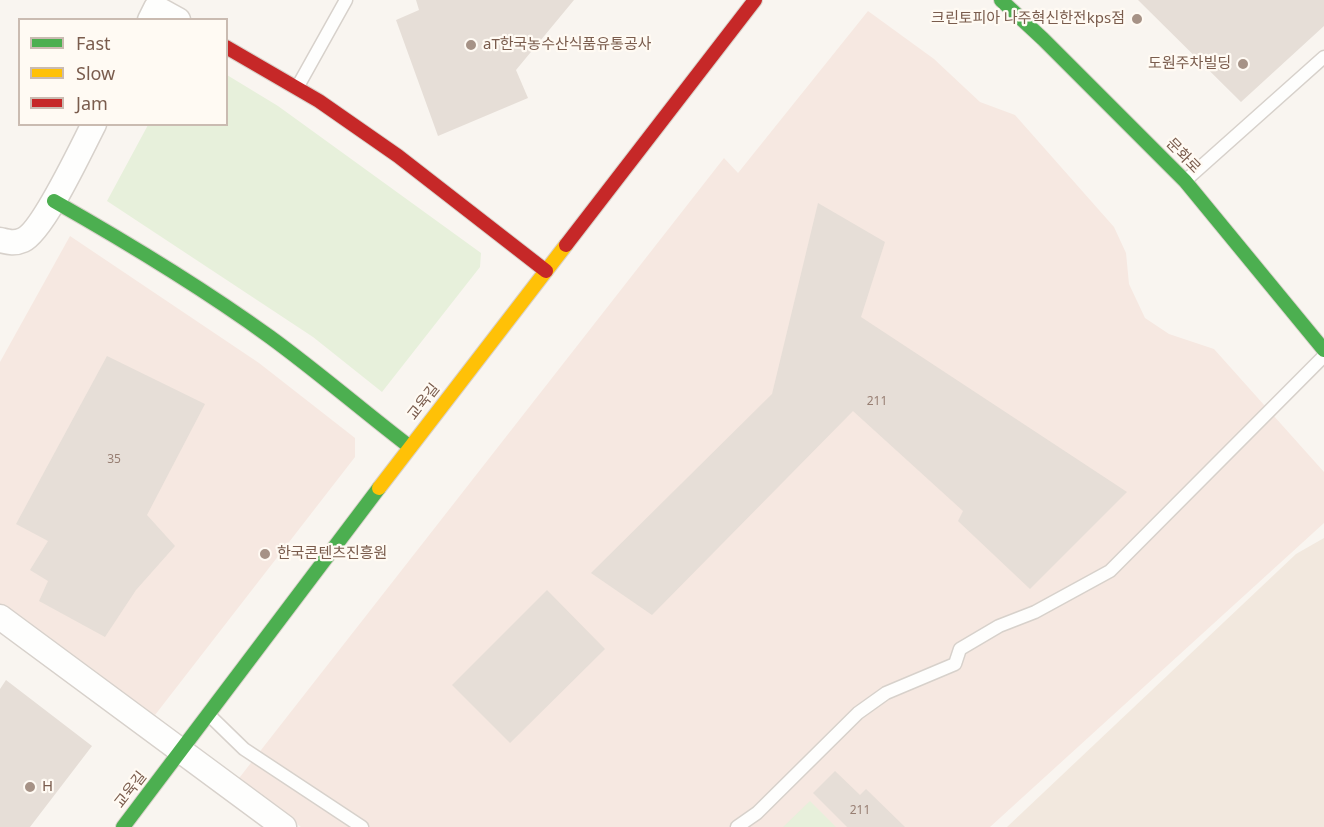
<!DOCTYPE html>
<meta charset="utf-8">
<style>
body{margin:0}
#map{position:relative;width:1324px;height:827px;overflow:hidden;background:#f9f5f0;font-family:"Noto Sans",sans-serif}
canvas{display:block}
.legend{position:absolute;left:18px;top:18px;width:210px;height:108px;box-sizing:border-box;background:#fffaf3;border:2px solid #cabbb1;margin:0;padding:8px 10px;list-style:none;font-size:18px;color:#7a5c4d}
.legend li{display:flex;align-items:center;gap:12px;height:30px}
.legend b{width:30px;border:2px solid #cabbb1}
</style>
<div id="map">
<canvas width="1324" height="827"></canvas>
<ul class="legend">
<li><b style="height:8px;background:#4caf50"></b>Fast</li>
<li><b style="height:8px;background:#ffc107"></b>Slow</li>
<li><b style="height:8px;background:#c62828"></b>Jam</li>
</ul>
</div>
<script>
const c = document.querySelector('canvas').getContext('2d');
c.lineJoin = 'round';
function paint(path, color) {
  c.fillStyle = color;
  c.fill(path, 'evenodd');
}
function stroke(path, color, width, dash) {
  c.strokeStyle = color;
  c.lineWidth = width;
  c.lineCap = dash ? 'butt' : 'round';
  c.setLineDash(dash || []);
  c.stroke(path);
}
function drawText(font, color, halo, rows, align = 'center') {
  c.font = font + ' "Noto Sans","Noto Sans KR",sans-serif';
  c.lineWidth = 4.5;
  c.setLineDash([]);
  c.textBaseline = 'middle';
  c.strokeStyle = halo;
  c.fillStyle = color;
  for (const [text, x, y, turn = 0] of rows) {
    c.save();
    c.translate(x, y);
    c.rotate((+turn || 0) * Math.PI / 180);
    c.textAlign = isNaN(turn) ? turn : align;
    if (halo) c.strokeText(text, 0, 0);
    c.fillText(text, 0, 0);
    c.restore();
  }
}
paint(new Path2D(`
 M 1324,538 L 1324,827 L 1007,827 L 1296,554 Z`), '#f2e8de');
paint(new Path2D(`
 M 868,11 L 934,59 L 980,102 L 1015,115 L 1114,227 L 1126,253 L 1129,284 L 1145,318 L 1169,334 L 1214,349 L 1324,472 L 1324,523 L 990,827 L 301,827 L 236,782 L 724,158 L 738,173 Z
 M 70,236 L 259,363 L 355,438 L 355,457 L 155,715 L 0,609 L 0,362 Z`), '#f6e8e1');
paint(new Path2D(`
 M 227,75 L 278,106 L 481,253 L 480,267 L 382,392 L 313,337 L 107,201 L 148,125 L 226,124 Z
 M 810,801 L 836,827 L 783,827 Z`), '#e7f0db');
paint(new Path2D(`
 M 416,0 L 574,0 L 516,70 L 528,98 L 438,136 L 396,20 L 419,10 Z
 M 1138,0 L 1324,0 L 1324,26 L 1241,102 Z
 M 818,203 L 885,242 L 861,317 L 1127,492 L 1030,589 L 958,521 L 963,511 L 853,411 L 652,615 L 591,573 L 772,394 Z
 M 107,356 L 205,404 L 147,515 L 175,546 L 136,590 L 105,637 L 39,601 L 48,581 L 30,570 L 48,541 L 16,524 Z
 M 547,590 L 605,649 L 510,743 L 452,685 Z
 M 6,680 L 92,746 L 30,827 L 0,827 L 0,689 Z
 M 835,771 L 860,795 L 866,789 L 905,827 L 847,827 L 813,793 Z`), '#e6ded7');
const lane = new Path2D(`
 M 298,86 L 346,0
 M 1186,180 L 1324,57
 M 209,715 L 244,749 L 362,827
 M 737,827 L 757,813 L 858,713 L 886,693 L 955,664 L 960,649 L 999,626 L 1035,612 L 1110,571 L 1324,356`);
const street = new Path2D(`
 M 150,20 L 156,8 L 178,20
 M 0,240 C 8,242 14,244 23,240 C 43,231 82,147 94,124
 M 0,617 L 284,827`);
const fast = new Path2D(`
 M 1001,0 L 1043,39 L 1185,181 L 1324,350
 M 54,201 C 128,243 201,287 270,337 C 318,372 363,411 410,447
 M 123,827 L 379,488`);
const slow = new Path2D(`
 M 379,488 L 566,245`);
const jam = new Path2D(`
 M 226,47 L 319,101 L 398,156 L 546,271
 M 566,245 L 755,0`);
stroke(lane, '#d7d1cb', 15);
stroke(street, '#d7d1cb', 27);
stroke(fast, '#d9d2cb', 16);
stroke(slow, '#d9d2cb', 16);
stroke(jam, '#d9d2cb', 16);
stroke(lane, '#fefefd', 12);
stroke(street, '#fefefd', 24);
stroke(fast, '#4caf50', 14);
stroke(slow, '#ffc107', 14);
stroke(jam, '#c62828', 14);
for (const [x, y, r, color] of [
 [1137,19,6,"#a69286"],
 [471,45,6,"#a69286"],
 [1243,64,6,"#a69286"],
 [265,554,6,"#a69286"],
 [30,787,6,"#a69286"]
]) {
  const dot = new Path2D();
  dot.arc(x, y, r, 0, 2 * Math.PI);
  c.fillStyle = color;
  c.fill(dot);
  stroke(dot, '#fffaf3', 2);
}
drawText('12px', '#977e72', null, [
 ["211",877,402],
 ["35",114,460],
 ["211",860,811]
]);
drawText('15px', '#7a5c4d', '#fffaf3', [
 ["크린토피아 나주혁신한전kps점",1125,19,"right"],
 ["aT한국농수산식품유통공사",483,45],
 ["도원주차빌딩",1231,64,"right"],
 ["한국콘텐츠진흥원",277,554],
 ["H",42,787]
], 'left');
drawText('15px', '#7a5c4d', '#fffaf3', [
 ["문화로",1183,156,46],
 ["교육길",424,402,-52],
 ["교육길",131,790,-52]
]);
</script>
